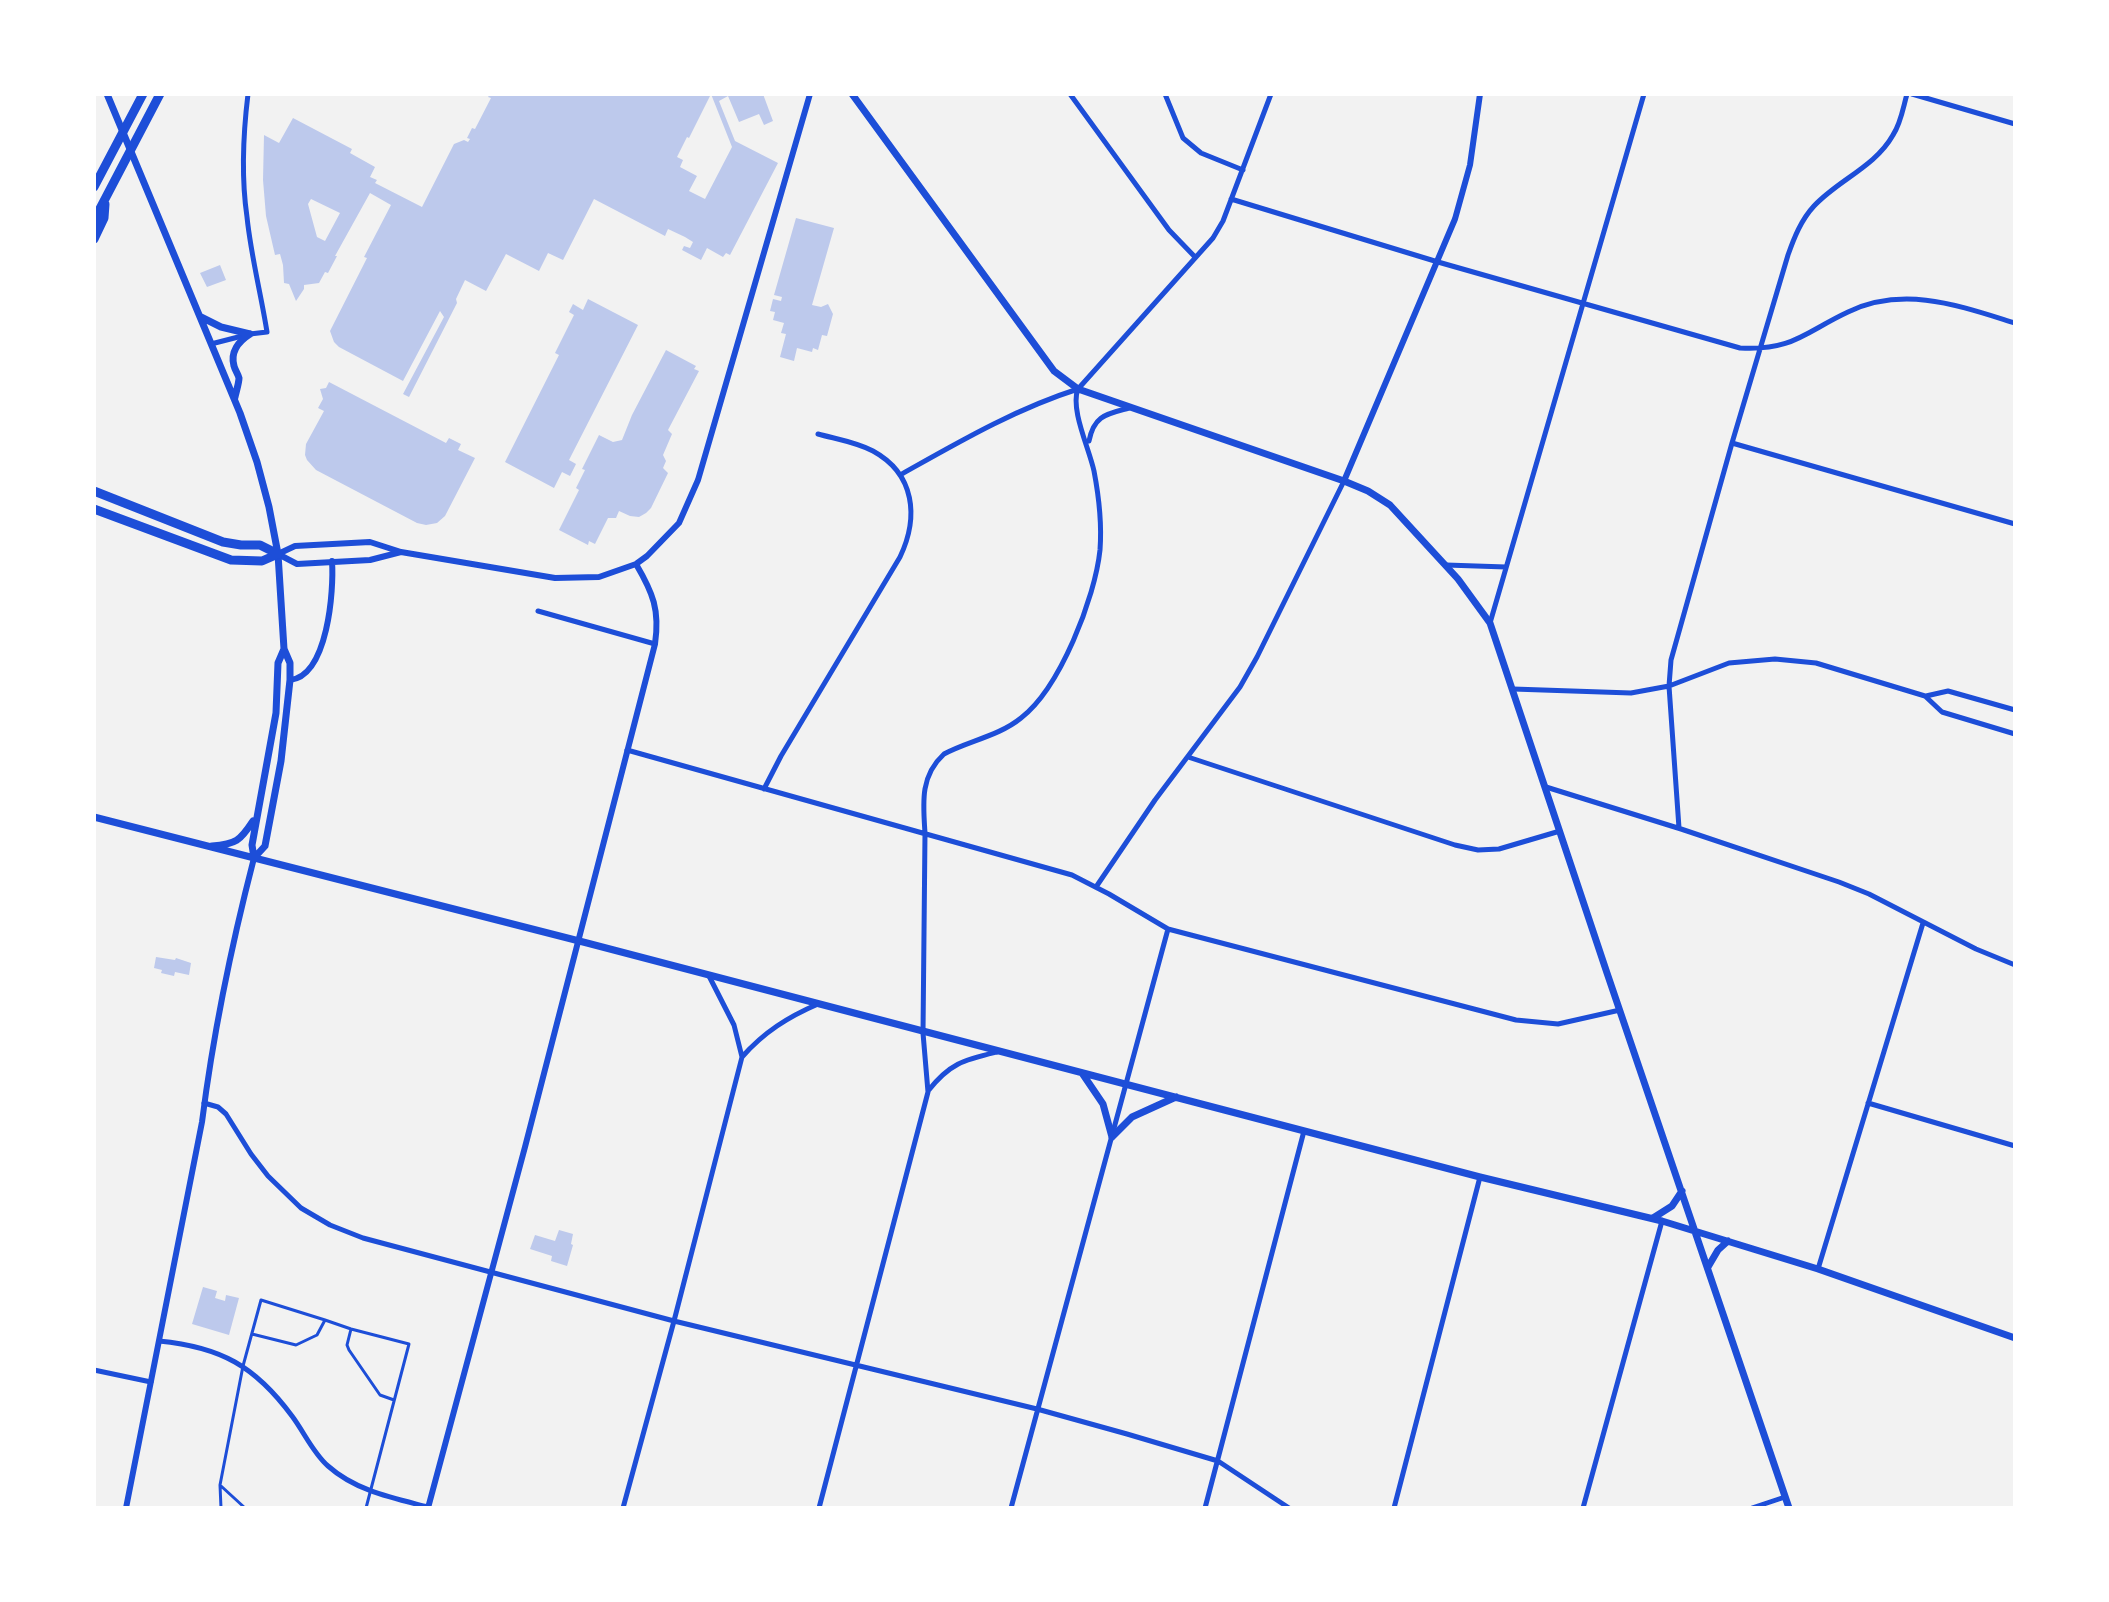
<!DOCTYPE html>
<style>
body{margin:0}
#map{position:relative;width:2109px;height:1602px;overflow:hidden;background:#f2f2f2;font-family:"Roboto Condensed",sans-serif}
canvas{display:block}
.frame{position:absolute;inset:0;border:96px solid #fff;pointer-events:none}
</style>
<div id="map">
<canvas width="2109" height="1602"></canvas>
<div class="frame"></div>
</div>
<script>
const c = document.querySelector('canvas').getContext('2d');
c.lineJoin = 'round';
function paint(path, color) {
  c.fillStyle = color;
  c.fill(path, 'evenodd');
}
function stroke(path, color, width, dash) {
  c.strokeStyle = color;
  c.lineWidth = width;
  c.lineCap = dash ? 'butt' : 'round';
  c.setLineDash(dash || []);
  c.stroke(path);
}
paint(new Path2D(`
 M 490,94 L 711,94 L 689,138 L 687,137 L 677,157 L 683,160 L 680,167 L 697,176 L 689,191 L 705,199 L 732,147 L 711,94 L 763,94 L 773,121 L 764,125 L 759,114 L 739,122 L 728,96 L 719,101 L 735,141 L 778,163 L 730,255 L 726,253 L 723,257 L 707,248 L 701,260 L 682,250 L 684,246 L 690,248 L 693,242 L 685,237 L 668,229 L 665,236 L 594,199 L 563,260 L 548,253 L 539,271 L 506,254 L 486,291 L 465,280 L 456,299 L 457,303 L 409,397 L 403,394 L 444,317 L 440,311 L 403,381 L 339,347 L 334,342 L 330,331 L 367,258 L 364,257 L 391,205 L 370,193 L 335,256 L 337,256 L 328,273 L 325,272 L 319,283 L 304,285 L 304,289 L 296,301 L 289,284 L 284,283 L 283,265 L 280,254 L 275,255 L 266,216 L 263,180 L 264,135 L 279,143 L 293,118 L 352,149 L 350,153 L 375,167 L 370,177 L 377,180 L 375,183 L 422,207 L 454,144 L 464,140 L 468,142 L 470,139 L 467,138 L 472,128 L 475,129 L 491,98 L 488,97 ZM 311,199 L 340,213 L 325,241 L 317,237 L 308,204 Z
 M 796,218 L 834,228 L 812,305 L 821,307 L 828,304 L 833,314 L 827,336 L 822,335 L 818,350 L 813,348 L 812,352 L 797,348 L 794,361 L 780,357 L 786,334 L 781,333 L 784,323 L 773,320 L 775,312 L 770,311 L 773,299 L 781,301 L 782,297 L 774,295 Z
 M 220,265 L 226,280 L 207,287 L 200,273 Z
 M 588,299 L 638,325 L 569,460 L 576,464 L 570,476 L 562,472 L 554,488 L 505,462 L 559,355 L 555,353 L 574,315 L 569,312 L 573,304 L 583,310 Z
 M 666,350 L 696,366 L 694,369 L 699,371 L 668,430 L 672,434 L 663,455 L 666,461 L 663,468 L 668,473 L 651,508 L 646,513 L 639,517 L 630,516 L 619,511 L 616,518 L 608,518 L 595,544 L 589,541 L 588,545 L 559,530 L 579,490 L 576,488 L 585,470 L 582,469 L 599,435 L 613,442 L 622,440 L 632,415 Z
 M 329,382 L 446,443 L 449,438 L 461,444 L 458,450 L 475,458 L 445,516 L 437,523 L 426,525 L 417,523 L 316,470 L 307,460 L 305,455 L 306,444 L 324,411 L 318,408 L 323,399 L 320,389 L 326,388 Z
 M 156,957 L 175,960 L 176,958 L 191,963 L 189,975 L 175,972 L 174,976 L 161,973 L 162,970 L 154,968 Z
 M 559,1230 L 573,1234 L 571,1244 L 573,1245 L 567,1266 L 551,1261 L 552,1256 L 530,1249 L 535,1235 L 555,1241 Z
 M 203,1287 L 217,1291 L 215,1298 L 225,1301 L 226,1295 L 239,1298 L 229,1335 L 192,1324 Z`), '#bdc9ec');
stroke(new Path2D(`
 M 325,1320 L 351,1329 L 409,1344 L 366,1508
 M 351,1329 L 347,1345 L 349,1350 L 380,1395 L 394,1400
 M 221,1486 L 245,1508
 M 221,1508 L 220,1485 L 243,1366 L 261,1300 L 325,1320 L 317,1335 L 296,1345 L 252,1334`), '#1d4ed8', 3);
stroke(new Path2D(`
 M 1070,94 L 1169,230 L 1195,257
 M 1165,94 L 1183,138 L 1201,153 L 1243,170
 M 1912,94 L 2015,124
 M 1231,199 L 1438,262 L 1740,348 C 1793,351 1805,332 1848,312 C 1904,285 1960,306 2015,323
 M 211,344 L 250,334 L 267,332 C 261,294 251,256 247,217 C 241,176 243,135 248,94
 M 1089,441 C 1094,415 1107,414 1129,408
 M 1732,443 L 2015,524
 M 900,475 C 957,443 1015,409 1078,389
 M 1446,565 L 1506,567
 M 538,611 L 655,644
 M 1490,623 L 1644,94
 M 1513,689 L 1631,693 L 1669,686 L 1729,663 L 1775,659 L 1816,663 L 1925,696 L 1942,712 L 2015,734
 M 1926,696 L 1948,691 L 2015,710
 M 627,750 L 1072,875 L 1109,894 L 1168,929 L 1516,1020 L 1558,1024 L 1620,1010
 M 1188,757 L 1455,845 L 1478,850 L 1499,849 L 1560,831
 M 1546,787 L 1681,829 L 1839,882 L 1869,894 L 1976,949 L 2015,965
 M 764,789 L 781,756 L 900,557 C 919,517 915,474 873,451 C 856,442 836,439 818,434
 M 1679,828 L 1669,686 L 1671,660 L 1732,443 L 1788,255 C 1794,238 1801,220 1814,206 C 1838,180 1875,167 1893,135 C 1901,123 1903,108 1907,94
 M 1096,887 L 1155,800 L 1240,687 L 1257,657 L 1344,481
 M 742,1057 C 764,1032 788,1017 818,1004
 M 928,1091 C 950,1063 964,1060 997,1052
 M 204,1103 L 218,1107 L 226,1114 L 251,1154 L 268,1176 L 301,1208 L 330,1225 L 363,1238 L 674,1321 L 1037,1409 L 1127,1434 L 1218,1461 L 1289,1508
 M 1868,1103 L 2015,1146
 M 1818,1269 L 1923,923
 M 159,1341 C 221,1347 255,1366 292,1416 C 304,1432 313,1453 328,1466 C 356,1491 393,1498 428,1507
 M 94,1370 L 151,1382
 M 623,1508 L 674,1321 L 742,1057 L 734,1025 L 709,976
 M 819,1508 L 928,1092 L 923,1033 L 925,833 C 923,803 920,776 944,754 C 968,741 999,736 1021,718 C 1060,688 1095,598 1100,550 C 1102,523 1099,497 1094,471 C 1089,448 1070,409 1078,389 L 1213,238 L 1223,221 L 1271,94
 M 1011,1508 L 1168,929
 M 1205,1508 L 1304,1131
 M 1394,1508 L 1480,1177
 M 1583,1508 L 1662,1221
 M 1752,1508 L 1785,1497`), '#1d4ed8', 5);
stroke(new Path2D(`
 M 1344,481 L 1455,219 L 1470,165 L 1480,94
 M 278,554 L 295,546 L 370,542 L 401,552 L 555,578 L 599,577 L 636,564 L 647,556 L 679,523 L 698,480 L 810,94
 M 278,554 L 297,564 L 370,560 L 401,552
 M 290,680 C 328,676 334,590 332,561
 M 126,1508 L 202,1122 C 213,1035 232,943 254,858
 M 428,1508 L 525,1147 L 655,644 C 660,610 653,593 636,564`), '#1d4ed8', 6);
stroke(new Path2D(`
 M 107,94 L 240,413 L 257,462 L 269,507 L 278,554 L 284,649 L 290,663 L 290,680 L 281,761 L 265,846 L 254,858
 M 852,94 L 1054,371 L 1078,389 L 1344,481 L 1368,491 L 1390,505 L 1458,579 L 1490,623 L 1607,973 L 1789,1508
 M 201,317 L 221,327 L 250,334
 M 235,397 C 236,392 239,383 239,378 C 238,374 235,370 234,366 C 230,352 239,341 250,334
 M 94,817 L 587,943 L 1480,1177 L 1662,1221 L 1818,1269 L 2015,1338
 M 212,846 C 236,844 240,841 253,821
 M 254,858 L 252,845 L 276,713 L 278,663 L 284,649
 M 1082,1073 L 1103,1104 L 1112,1137
 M 1112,1137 L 1132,1117 L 1176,1097
 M 1653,1218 L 1672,1206 L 1682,1191
 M 1708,1267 L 1718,1250 L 1728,1241`), '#1d4ed8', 7);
stroke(new Path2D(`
 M 94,187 L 143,94
 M 94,220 L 160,94
 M 94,239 L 104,218 L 105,204
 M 94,491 L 223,542 L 241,545 L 260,545 L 278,554
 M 94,509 L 231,560 L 262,561 L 278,554`), '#1d4ed8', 9);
</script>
